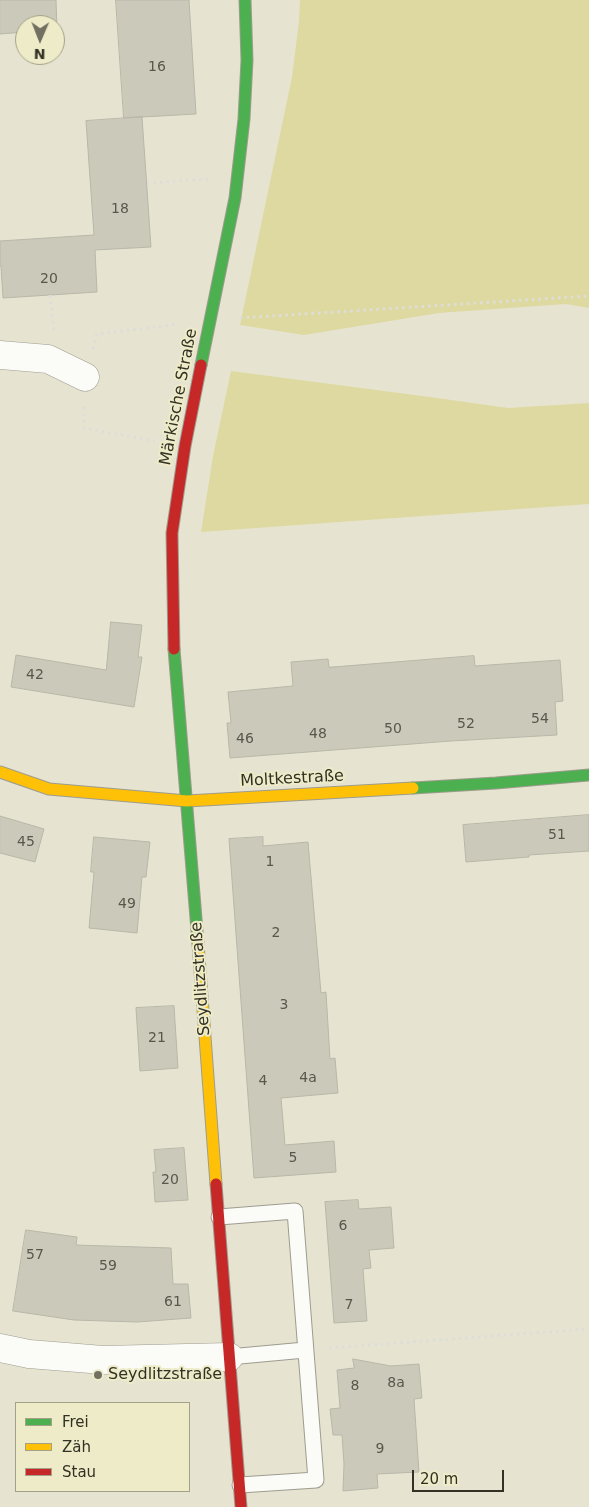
<!DOCTYPE html>
<meta charset="utf-8">
<style>
body{margin:0}
#map{position:relative;width:589px;height:1507px;overflow:hidden;background:#e6e4d1;font-family:"DejaVu Sans",sans-serif}
canvas{display:block}
.legend{position:absolute;left:15px;top:1402px;width:175px;height:90px;box-sizing:border-box;background:#eeebc9;border:1px solid #a3a187;margin:0;padding:6px 9px;list-style:none;font-size:15px;color:#323124}
.legend li{display:flex;align-items:center;gap:10px;height:25px}
.legend b{width:25px;border:1px solid #a3a187}
.north{position:absolute;left:15px;top:15px;width:50px;height:50px;box-sizing:border-box;background:#eeebc9;border:1px solid #a3a187;border-radius:50%;rotate:181deg;font-size:14px;font-weight:700;line-height:20px;text-align:center;color:#323124}
.north::after{content:'';display:block;margin:auto;width:18px;height:22px;background:#717061;clip-path:polygon(50% 0,100% 100%,50% 72%,0 100%)}
.scale{position:absolute;left:412px;top:1470px;width:92px;height:22px;box-sizing:border-box;border:2px solid #323124;border-top:0;padding-left:6px;font-size:15px;line-height:18px;white-space:nowrap;color:#323124;-webkit-text-stroke:4px #eeebc9;paint-order:stroke}
</style>
<div id="map">
<canvas width="589" height="1507"></canvas>
<ul class="legend">
<li><b style="height:6px;background:#4caf50"></b>Frei</li>
<li><b style="height:6px;background:#ffc107"></b>Zäh</li>
<li><b style="height:6px;background:#c62828"></b>Stau</li>
</ul>
<div class="north">N</div>
<div class="scale">20 m</div>
</div>
<script>
const c = document.querySelector('canvas').getContext('2d');
c.lineJoin = 'round';
function paint(path, color) {
  c.fillStyle = color;
  c.fill(path, 'evenodd');
}
function stroke(path, color, width, dash) {
  c.strokeStyle = color;
  c.lineWidth = width;
  c.lineCap = dash ? 'butt' : 'round';
  c.setLineDash(dash || []);
  c.stroke(path);
}
function drawText(font, color, halo, rows, align = 'center') {
  c.font = font + ' "DejaVu Sans",sans-serif';
  c.lineWidth = 4;
  c.setLineDash([]);
  c.textBaseline = 'middle';
  c.strokeStyle = halo;
  c.fillStyle = color;
  for (const [text, x, y, turn = 0] of rows) {
    c.save();
    c.translate(x, y);
    c.rotate((+turn || 0) * Math.PI / 180);
    c.textAlign = isNaN(turn) ? turn : align;
    if (halo) c.strokeText(text, 0, 0);
    c.fillText(text, 0, 0);
    c.restore();
  }
}
paint(new Path2D(`
 M 300,0 L 589,0 L 589,308 L 566,304 L 439,313 L 304,335 L 240,325 L 292,77 L 299,21 Z
 M 231,371 L 430,397 L 508,408 L 589,403 L 589,504 L 201,532 L 213,456 Z`), '#ded9a1');
const building = new Path2D(`
 M 0,0 L 56,0 L 57,30 L 55,30 L 55,25 L 25,25 L 25,32 L 0,34 Z
 M 116,0 L 189,0 L 196,114 L 124,118 Z
 M 142,117 L 151,247 L 95,250 L 97,292 L 3,298 L 1,266 L 0,266 L 0,241 L 94,235 L 86,121 Z
 M 111,622 L 142,625 L 138,657 L 142,657 L 134,707 L 11,687 L 16,655 L 106,670 Z
 M 474,656 L 475,666 L 560,660 L 563,701 L 555,702 L 557,735 L 451,741 L 230,758 L 227,723 L 231,723 L 228,692 L 293,686 L 291,662 L 328,659 L 329,667 Z
 M 589,815 L 589,851 L 529,855 L 529,857 L 466,862 L 463,825 Z
 M 0,816 L 44,829 L 35,862 L 0,853 Z
 M 94,837 L 150,842 L 146,877 L 142,877 L 137,933 L 89,928 L 94,872 L 91,872 Z
 M 263,837 L 263,846 L 308,842 L 321,993 L 326,992 L 330,1059 L 335,1058 L 338,1093 L 281,1098 L 285,1145 L 334,1141 L 336,1172 L 254,1178 L 229,839 Z
 M 174,1006 L 178,1068 L 140,1071 L 136,1008 Z
 M 184,1148 L 188,1200 L 155,1202 L 153,1172 L 156,1172 L 154,1150 Z
 M 358,1200 L 359,1209 L 391,1207 L 394,1248 L 369,1250 L 371,1268 L 363,1269 L 367,1321 L 334,1323 L 325,1202 Z
 M 26,1230 L 77,1237 L 76,1245 L 171,1248 L 173,1284 L 188,1284 L 191,1318 L 137,1322 L 74,1320 L 13,1311 Z
 M 353,1359 L 391,1366 L 419,1364 L 422,1398 L 414,1399 L 419,1472 L 377,1474 L 378,1488 L 343,1491 L 344,1464 L 342,1435 L 333,1435 L 330,1409 L 340,1408 L 337,1370 L 354,1368 Z`);
paint(building, '#cac9ba');
stroke(building, '#b8b7a8', 1);
const lane = new Path2D(`
 M 219,1217 L 295,1211 L 316,1480 L 240,1485
 M 229,1357 L 305,1350`);
const street = new Path2D(`
 M 0,355 L 48,359 L 85,377
 M 0,1348 L 29,1354 L 103,1360 L 229,1357`);
const fast = new Path2D(`
 M 201,365 L 235,198 L 244,119 L 247,60 L 245,0
 M 174,649 L 198,943
 M 413,788 L 496,783 L 589,775`);
const slow = new Path2D(`
 M 0,772 L 49,789 L 187,801 L 413,788
 M 198,943 L 216,1184`);
const jam = new Path2D(`
 M 174,649 L 172,533 L 185,446 L 201,365
 M 216,1184 L 241,1507`);
stroke(lane, '#9e9c8e', 17);
stroke(street, '#9e9c8e', 29);
stroke(fast, '#9e9c8e', 13);
stroke(slow, '#9e9c8e', 13);
stroke(jam, '#9e9c8e', 13);
stroke(new Path2D(`
 M 147,183 L 208,179
 M 50,295 L 54,331
 M 240,318 L 589,296
 M 93,349 L 97,334 L 179,324
 M 84,407 L 84,428 L 155,441
 M 329,1348 L 589,1329`), '#deddd7', 3, [2.5, 4]);
stroke(lane, '#fbfbf8', 15);
stroke(street, '#fbfbf8', 28);
stroke(fast, '#4caf50', 11);
stroke(slow, '#ffc107', 11);
stroke(jam, '#c62828', 11);
for (const [x, y, r, color] of [
 [98,1375,5,"#717061"]
]) {
  const dot = new Path2D();
  dot.arc(x, y, r, 0, 2 * Math.PI);
  c.fillStyle = color;
  c.fill(dot);
  stroke(dot, '#eeebc9', 2);
}
drawText('14px', '#58574a', null, [
 ["16",157,67],
 ["18",120,209],
 ["20",49,279],
 ["42",35,675],
 ["54",540,719],
 ["52",466,724],
 ["50",393,729],
 ["48",318,734],
 ["46",245,739],
 ["51",557,835],
 ["45",26,842],
 ["1",270,862],
 ["49",127,904],
 ["2",276,933],
 ["3",284,1005],
 ["21",157,1038],
 ["4a",308,1078],
 ["4",263,1081],
 ["5",293,1158],
 ["20",170,1180],
 ["6",343,1226],
 ["57",35,1255],
 ["59",108,1266],
 ["61",173,1302],
 ["7",349,1305],
 ["8a",396,1383],
 ["8",355,1386],
 ["9",380,1449]
]);
drawText('16px', '#323124', '#eeebc9', [
 ["Märkische Straße",179,397,-79],
 ["Moltkestraße",292,779,-3],
 ["Seydlitzstraße",201,979,-94]
]);
drawText('16px', '#323124', '#eeebc9', [
 ["Seydlitzstraße",108,1375]
], 'left');
</script>
